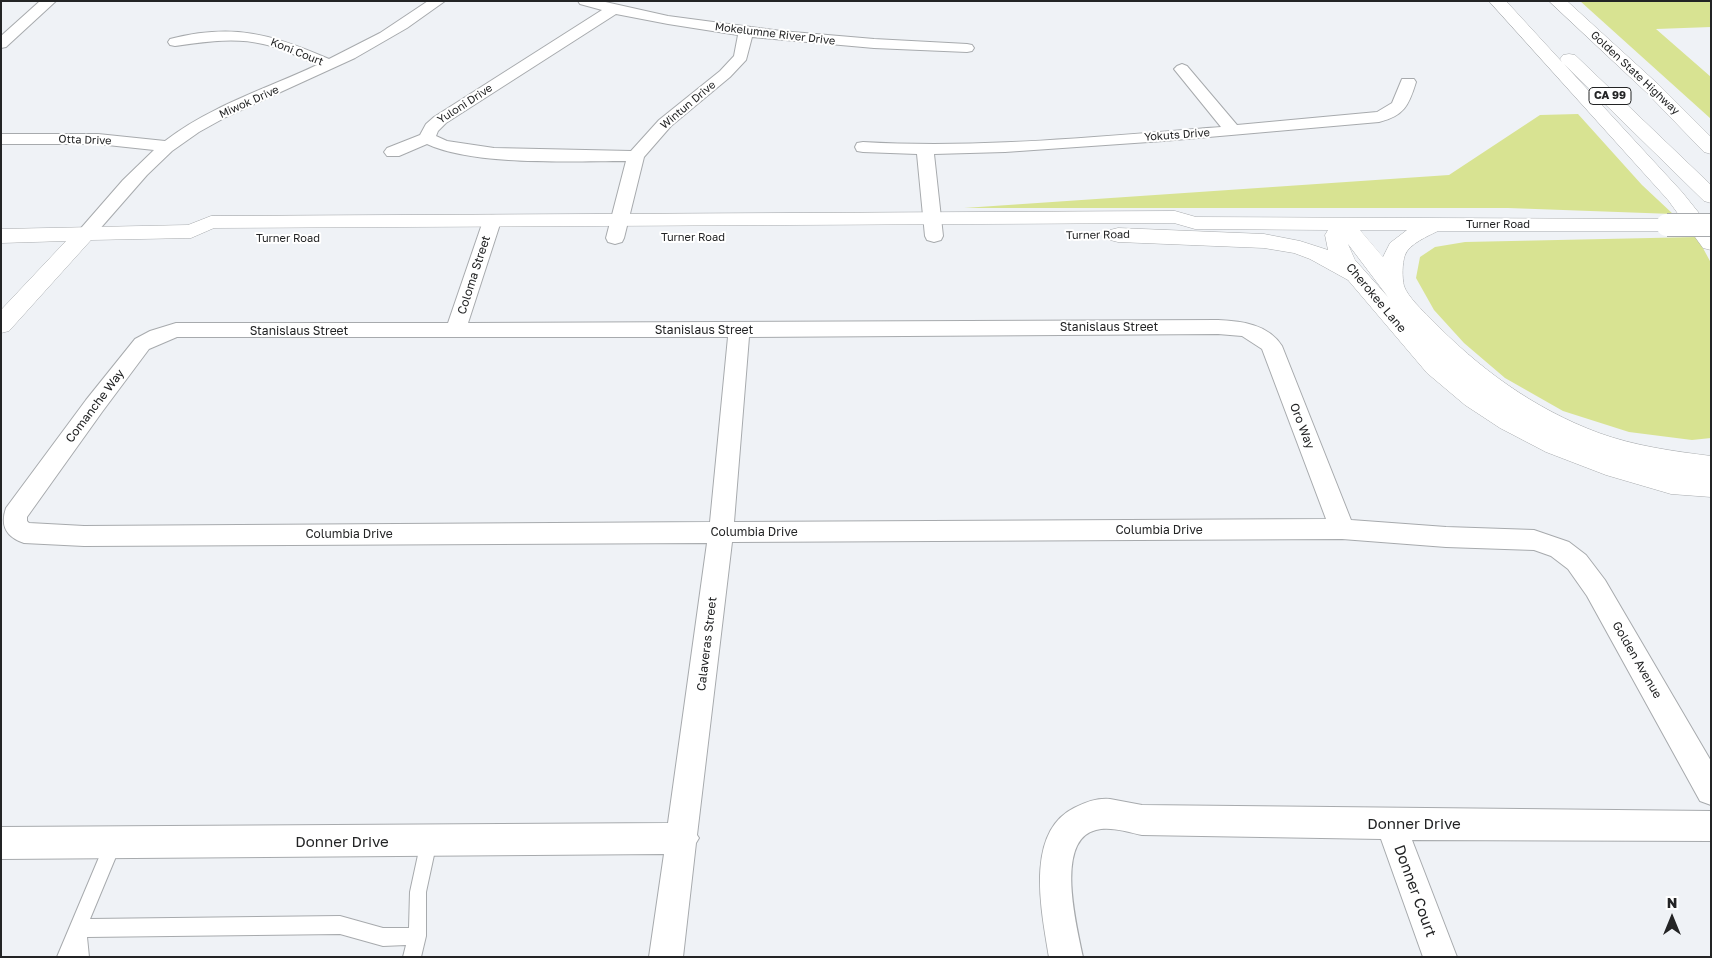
<!DOCTYPE html>
<style>
body{margin:0}
#map{position:relative;width:1712px;height:958px;overflow:hidden;background:#eff2f6;font-family:"Golos Text",sans-serif}
canvas{display:block}
.frame{position:absolute;inset:0;border:2px solid #232425;pointer-events:none}
.north{position:absolute;left:1647px;top:893px;width:50px;height:50px;-webkit-text-stroke:4px #fff;paint-order:stroke;rotate:0deg;font-size:14px;font-weight:700;line-height:20px;text-align:center;color:#232425}
.north::after{content:'';display:block;margin:auto;width:18px;height:22px;background:#232425;clip-path:polygon(50% 0,100% 100%,50% 72%,0 100%)}
</style>
<div id="map">
<canvas width="1712" height="958"></canvas>
<div class="frame"></div>
<div class="north">N</div>
</div>
<script>
const c = document.querySelector('canvas').getContext('2d');
c.lineJoin = 'round';
function paint(path, color) {
  c.fillStyle = color;
  c.fill(path, 'evenodd');
}
function stroke(path, color, width, dash) {
  c.strokeStyle = color;
  c.lineWidth = width;
  c.lineCap = dash ? 'butt' : 'round';
  c.setLineDash(dash || []);
  c.stroke(path);
}
function drawText(font, color, halo, rows, align = 'center') {
  c.font = font + ' "Golos Text",sans-serif';
  c.lineWidth = 4;
  c.setLineDash([]);
  c.textBaseline = 'middle';
  c.strokeStyle = halo;
  c.fillStyle = color;
  for (const [text, x, y, turn = 0] of rows) {
    c.save();
    c.translate(x, y);
    c.rotate((+turn || 0) * Math.PI / 180);
    c.textAlign = isNaN(turn) ? turn : align;
    if (halo) c.strokeText(text, 0, 0);
    c.fillText(text, 0, 0);
    c.restore();
  }
}
paint(new Path2D(`
 M 1580,1 L 1711,1 L 1711,27 L 1656,29 L 1711,77 L 1711,119 Z
 M 1578,114 L 1642,185 L 1673,214 L 1508,208 L 964,208 L 1449,175 L 1540,115 Z
 M 1697,237 L 1711,263 L 1711,438 L 1692,440 L 1629,432 L 1563,411 L 1505,378 L 1464,343 L 1434,310 L 1416,278 L 1420,257 L 1435,247 L 1465,242 Z`), '#d8e392');
const lane = new Path2D(`
 M 429,833 L 435,835 L 437,841 L 426,892 L 426,936 L 421,957 L 403,957 L 406,945 L 383,946 L 340,934 L 87,937 L 89,957 L 57,957 L 108,836 L 114,834 L 120,836 L 122,842 L 90,919 L 340,916 L 383,928 L 409,928 L 410,892 L 421,841 L 423,835 Z`);
const street = new Path2D(`
 M 40,1 L 56,1 L 6,47 L 1,48 L 1,36 Z
 M 428,1 L 445,1 L 407,28 L 355,58 L 226,117 L 199,132 L 172,151 L 147,175 L 91,239 L 84,241 L 77,239 L 75,235 L 123,180 L 154,150 L 98,144 L 1,144 L 1,134 L 98,134 L 165,141 C 210,106 266,89 317,65 C 300,57 282,48 263,44 C 234,37 204,42 175,46 L 170,45 L 168,42 L 170,39 C 233,23 272,34 329,59 L 380,33 Z
 M 578,1 L 601,1 L 668,16 L 781,31 L 874,39 L 967,44 L 972,45 L 974,48 L 972,51 L 967,52 L 874,48 L 752,37 L 746,60 L 730,77 L 671,126 L 644,157 L 624,238 L 622,242 L 615,244 L 608,242 L 606,238 L 626,161 C 573,161 474,166 427,144 L 399,156 L 387,156 L 384,152 L 387,148 L 420,135 L 426,124 L 434,117 L 602,10 L 580,4 ZM 616,14 L 668,24 L 738,35 L 734,56 L 720,71 L 659,120 L 631,151 L 494,148 L 447,141 L 436,136 L 438,131 L 446,123 Z
 M 1182,64 L 1187,66 L 1237,125 L 1377,112 L 1392,103 L 1402,79 L 1414,79 L 1416,82 C 1409,105 1404,116 1379,122 L 1163,141 L 1005,152 L 934,154 L 943,236 L 941,240 L 934,242 L 927,240 L 925,236 L 917,154 L 863,152 L 857,151 L 855,147 L 857,143 L 863,142 C 982,149 1102,136 1221,127 L 1174,69 L 1177,66 Z
 M 492,215 L 499,217 L 501,221 L 468,323 L 1218,320 C 1241,321 1268,324 1282,346 L 1351,520 L 1446,527 L 1534,530 L 1569,542 L 1586,555 L 1605,580 L 1711,761 L 1711,805 L 1700,801 L 1587,596 L 1568,569 L 1551,556 L 1534,550 L 1446,547 L 1342,539 L 732,542 L 697,835 L 699,838 L 696,843 L 683,957 L 649,957 L 664,854 L 1,859 L 1,827 L 668,823 L 707,543 L 84,546 L 24,543 C 6,537 0,526 6,508 L 86,400 L 135,339 L 150,331 L 176,323 L 448,323 L 483,221 L 485,217 ZM 1218,334 L 1242,336 L 1262,349 L 1326,519 L 734,522 L 749,337 ZM 177,337 L 728,337 L 710,522 L 84,526 L 29,523 L 27,521 L 27,517 L 102,412 L 149,349 Z
 M 1110,799 L 1142,805 L 1711,811 L 1711,841 L 1412,840 L 1457,957 L 1423,957 L 1381,839 L 1142,835 C 1128,832 1110,826 1096,830 C 1054,840 1077,927 1083,957 L 1049,957 C 1042,913 1024,833 1074,808 C 1086,802 1096,798 1110,799 Z`);
const secondary = new Path2D(`
 M 1175,211 L 1196,217 L 1667,219 L 1675,220 L 1678,225 L 1675,230 L 1667,231 L 1438,231 C 1428,236 1409,244 1405,255 C 1402,264 1402,277 1404,286 C 1408,297 1422,310 1430,318 C 1478,368 1534,409 1599,433 C 1635,446 1672,451 1711,456 L 1711,497 L 1671,494 L 1606,475 L 1546,452 L 1500,428 L 1465,405 L 1427,373 L 1348,280 L 1310,259 L 1294,253 L 1264,248 L 1118,242 L 1110,240 L 1107,235 L 1110,230 L 1118,228 L 1264,234 L 1300,241 L 1328,250 L 1325,235 L 1328,230 L 1195,229 L 1174,223 L 214,228 L 191,238 L 91,240 L 9,331 L 1,333 L 1,310 L 66,241 L 1,243 L 1,229 L 188,225 L 211,216 ZM 1360,230 L 1407,230 L 1390,243 L 1383,257 ZM 1348,244 L 1388,297 L 1355,260 Z`);
const highway = new Path2D(`
 M 1489,1 L 1506,1 L 1562,62 L 1560,59 L 1563,55 L 1569,54 L 1575,55 L 1711,185 L 1711,203 L 1704,201 L 1564,64 L 1682,192 L 1711,228 L 1711,250 L 1703,248 L 1668,200 Z
 M 1549,1 L 1567,1 L 1659,85 L 1711,137 L 1711,154 L 1704,152 L 1647,93 Z`);
stroke(lane, '#a7aaad', 2);
stroke(street, '#a7aaad', 2);
stroke(secondary, '#a7aaad', 1);
stroke(highway, '#a7aaad', 1);
paint(lane, '#fff');
paint(street, '#fff');
paint(secondary, '#fff');
paint(highway, '#fff');
const secondaryBridge = new Path2D(`
 M 1667,225 L 1711,225`);
stroke(secondaryBridge, '#a7aaad', 24, []);
stroke(secondaryBridge, '#fff', 22);
drawText('11px', '#232425', '#fff', [
 ["Mokelumne River Drive",775,34,7],
 ["Koni Court",297,52,22],
 ["Golden State Highway",1635,73,43],
 ["Miwok Drive",249,102,-24],
 ["Yuloni Drive",465,104,-33],
 ["Wintun Drive",688,105,-40],
 ["Yokuts Drive",1177,135,-4],
 ["Otta Drive",85,140,2],
 ["Turner Road",1498,225],
 ["Turner Road",1098,235,-1],
 ["Turner Road",693,238],
 ["Turner Road",288,239]
]);
for (const [x, y, w] of [
 [1610,96,42]
]) {
  const box = new Path2D();
  box.roundRect(x - w / 2, y - 8.5, w, 17, 4);
  c.fillStyle = '#fff';
  c.fill(box);
  stroke(box, '#232425', 1);
}
drawText('bold 11px', '#232425', null, [
 ["CA 99",1610,96]
]);
drawText('12px', '#232425', '#fff', [
 ["Coloma Street",474,275,-72],
 ["Cherokee Lane",1376,298,50],
 ["Stanislaus Street",1109,327],
 ["Stanislaus Street",704,330],
 ["Stanislaus Street",299,331],
 ["Comanche Way",95,406,-53],
 ["Oro Way",1302,426,69],
 ["Columbia Drive",1159,530],
 ["Columbia Drive",754,532],
 ["Columbia Drive",349,534],
 ["Calaveras Street",707,644,-83],
 ["Golden Avenue",1637,660,60]
]);
drawText('15px', '#232425', '#fff', [
 ["Donner Drive",1414,824],
 ["Donner Drive",342,842],
 ["Donner Court",1415,891,70]
]);
</script>
